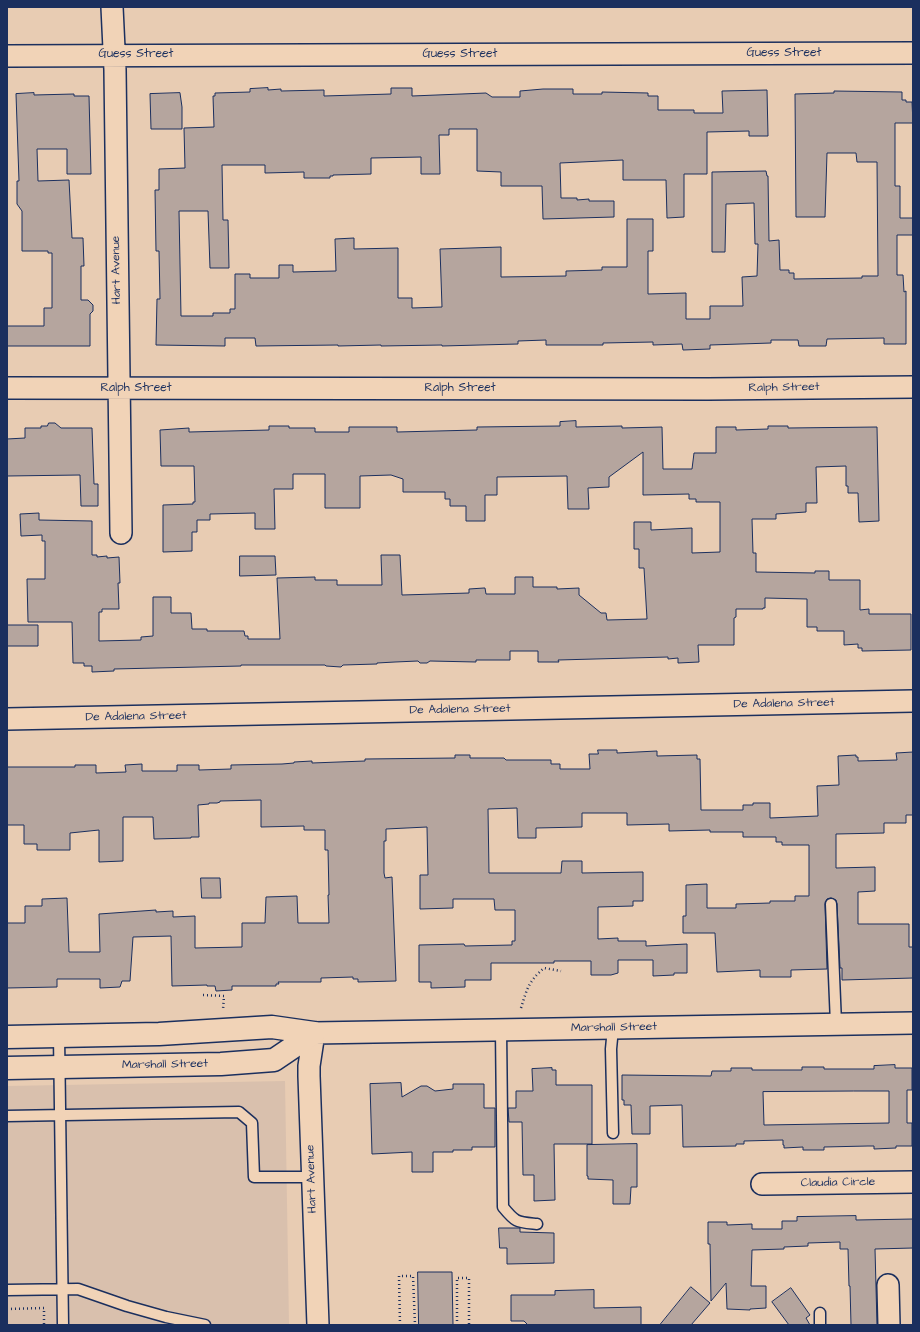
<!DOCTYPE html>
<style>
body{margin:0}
#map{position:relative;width:920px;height:1332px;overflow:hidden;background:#e8ccb3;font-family:"Architects Daughter",sans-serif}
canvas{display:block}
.frame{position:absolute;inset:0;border:8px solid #1b2f5e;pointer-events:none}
</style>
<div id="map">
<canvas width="920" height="1332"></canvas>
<div class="frame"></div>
</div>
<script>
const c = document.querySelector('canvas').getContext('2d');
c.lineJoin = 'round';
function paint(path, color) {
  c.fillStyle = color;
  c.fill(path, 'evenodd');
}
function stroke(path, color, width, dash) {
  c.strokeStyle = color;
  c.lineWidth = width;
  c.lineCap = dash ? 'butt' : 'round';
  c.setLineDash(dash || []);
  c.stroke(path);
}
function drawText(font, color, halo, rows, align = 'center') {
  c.font = font + ' "Architects Daughter",sans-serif';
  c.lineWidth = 3.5;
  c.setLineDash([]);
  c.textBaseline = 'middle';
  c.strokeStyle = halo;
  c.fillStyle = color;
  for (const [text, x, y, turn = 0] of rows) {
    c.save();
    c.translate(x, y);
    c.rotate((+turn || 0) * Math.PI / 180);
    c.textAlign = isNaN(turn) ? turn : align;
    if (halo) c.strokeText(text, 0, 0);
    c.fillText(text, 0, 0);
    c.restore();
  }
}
paint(new Path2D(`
 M 285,1081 L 289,1325 L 7,1325 L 7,1086 Z`), '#d9c0ad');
const building = new Path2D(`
 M 268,88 L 268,90 L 281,89 L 281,91 L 324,90 L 324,96 L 391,94 L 391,88 L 412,88 L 412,96 L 486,93 L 492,97 L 520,97 L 520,91 L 543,89 L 573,89 L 573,94 L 602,94 L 602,92 L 648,93 L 648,96 L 658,96 L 658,110 L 694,110 L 694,113 L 723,113 L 722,91 L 767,90 L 768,136 L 749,136 L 749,131 L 707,132 L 707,174 L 684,174 L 684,217 L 667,218 L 666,180 L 623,180 L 623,160 L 560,163 L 561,198 L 577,198 L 577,200 L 589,199 L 589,201 L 614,201 L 614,217 L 543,219 L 542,186 L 501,186 L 501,172 L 477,171 L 477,129 L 449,129 L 449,135 L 439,135 L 440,174 L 421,174 L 421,157 L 371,158 L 371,174 L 333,175 L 333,176 L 330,176 L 330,178 L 304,178 L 304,172 L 265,173 L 265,165 L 222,165 L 223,220 L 228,220 L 229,268 L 210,268 L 208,211 L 179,211 L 181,316 L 213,316 L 213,313 L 230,313 L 230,309 L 235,309 L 235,274 L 250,274 L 250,278 L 279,278 L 279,265 L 293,265 L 293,272 L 336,271 L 335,239 L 354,238 L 354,249 L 398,248 L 398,298 L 412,298 L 412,308 L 442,307 L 440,249 L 501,247 L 501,277 L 566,276 L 566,271 L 602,270 L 602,267 L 627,267 L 627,219 L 653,219 L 653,251 L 648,251 L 648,294 L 686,293 L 686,319 L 710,319 L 710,306 L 743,306 L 742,277 L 757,276 L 758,244 L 755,244 L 754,203 L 726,204 L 725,252 L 712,252 L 712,172 L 766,171 L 767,176 L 768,176 L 769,241 L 779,240 L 780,270 L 789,270 L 789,273 L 794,273 L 794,279 L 862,278 L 862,276 L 878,276 L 877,162 L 857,162 L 856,153 L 827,153 L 825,217 L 796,217 L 795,94 L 834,93 L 834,91 L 902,92 L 902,100 L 906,100 L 906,102 L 912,102 L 913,123 L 895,123 L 895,186 L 900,186 L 900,218 L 913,218 L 913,235 L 897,235 L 897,275 L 903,275 L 904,292 L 906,291 L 906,344 L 884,344 L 884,338 L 827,339 L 826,346 L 799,346 L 798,340 L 771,340 L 771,343 L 710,345 L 710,349 L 683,350 L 682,344 L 653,345 L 653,342 L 603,343 L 603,345 L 546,345 L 546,340 L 518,341 L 518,344 L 442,346 L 442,345 L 381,346 L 381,345 L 338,346 L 338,345 L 256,346 L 255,338 L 225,338 L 225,346 L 156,345 L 157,299 L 160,299 L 159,251 L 156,251 L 155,190 L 159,190 L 159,169 L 185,168 L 184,128 L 214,127 L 213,96 L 215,96 L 215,93 L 250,92 L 250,89 Z
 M 34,93 L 34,95 L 74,94 L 74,96 L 89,96 L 91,174 L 67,174 L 67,149 L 37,149 L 38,181 L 69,180 L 72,238 L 83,238 L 84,266 L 81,266 L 81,300 L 88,300 L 93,305 L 93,311 L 90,314 L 90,346 L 7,346 L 7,326 L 44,326 L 44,308 L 52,308 L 52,253 L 48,253 L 48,251 L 22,251 L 22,211 L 17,204 L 17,181 L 19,181 L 16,94 Z
 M 180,93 L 182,107 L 182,129 L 151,129 L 150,94 Z
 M 576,421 L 576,427 L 622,426 L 622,428 L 662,427 L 663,469 L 692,469 L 694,453 L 716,453 L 716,427 L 736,427 L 736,430 L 768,429 L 768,426 L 788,426 L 788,428 L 877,427 L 879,521 L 859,522 L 858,493 L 848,493 L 848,486 L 846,486 L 846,466 L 816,467 L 817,503 L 806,503 L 806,512 L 776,514 L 776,519 L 752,519 L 753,553 L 756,553 L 756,572 L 815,573 L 815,571 L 829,571 L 829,580 L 860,580 L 860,610 L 869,609 L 869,614 L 911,614 L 911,650 L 862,651 L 862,648 L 858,648 L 858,644 L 844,645 L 844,631 L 817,631 L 817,627 L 807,627 L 807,599 L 765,598 L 765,608 L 763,608 L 763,609 L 736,609 L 736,617 L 734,618 L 734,645 L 698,645 L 699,662 L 678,663 L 678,658 L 668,659 L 668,657 L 558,660 L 559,662 L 538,662 L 538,651 L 510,651 L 510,660 L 476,660 L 476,662 L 430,661 L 427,663 L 420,663 L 418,661 L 395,662 L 377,663 L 377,664 L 343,665 L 341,667 L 326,666 L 325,665 L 241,665 L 241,666 L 114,669 L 114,671 L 92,672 L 92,666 L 84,666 L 84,663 L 73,663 L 72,622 L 28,622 L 27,579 L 45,579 L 45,541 L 42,541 L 42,535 L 21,536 L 20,514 L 39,513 L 39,520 L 92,521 L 92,555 L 97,555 L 97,557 L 107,556 L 107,558 L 119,557 L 120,583 L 118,583 L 119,609 L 102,609 L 102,612 L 99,612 L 99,641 L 141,640 L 141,637 L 153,636 L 153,597 L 171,597 L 171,613 L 191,613 L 192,629 L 207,629 L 207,631 L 244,631 L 245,636 L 248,636 L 248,639 L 280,639 L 277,578 L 315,577 L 315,580 L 337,580 L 337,585 L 382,585 L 381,555 L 400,555 L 402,595 L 469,593 L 469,589 L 484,588 L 485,588 L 486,594 L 515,594 L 515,577 L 533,577 L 533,587 L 557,587 L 557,589 L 579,588 L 579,595 L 601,613 L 606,613 L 607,620 L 647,619 L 644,568 L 639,568 L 639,549 L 634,549 L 634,522 L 651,522 L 651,530 L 692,528 L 692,553 L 720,552 L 720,502 L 696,502 L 696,499 L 689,499 L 689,494 L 643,495 L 643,452 L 609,477 L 609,487 L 588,488 L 589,509 L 568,509 L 567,476 L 497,477 L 497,495 L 485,495 L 485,521 L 466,521 L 466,506 L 450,506 L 450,499 L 445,499 L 445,492 L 403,492 L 403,479 L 391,475 L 360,476 L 360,508 L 325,508 L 325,474 L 293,474 L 293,489 L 274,489 L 275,529 L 255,529 L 255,513 L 210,514 L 210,520 L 197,520 L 197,532 L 192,532 L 192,551 L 163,552 L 163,505 L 193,504 L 193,502 L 195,502 L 194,466 L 161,466 L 160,430 L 189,428 L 189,432 L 269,430 L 269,426 L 289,426 L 289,428 L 315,428 L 315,432 L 349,432 L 349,427 L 397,427 L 397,432 L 477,430 L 477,427 L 560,426 L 560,422 Z
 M 49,423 L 55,423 L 61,428 L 92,428 L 94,484 L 98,484 L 98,506 L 81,506 L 80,475 L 7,476 L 7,439 L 25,438 L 25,428 L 41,428 L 41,426 L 47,426 Z
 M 240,556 L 275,556 L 276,575 L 240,576 Z
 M 7,625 L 38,625 L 38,646 L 7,646 Z
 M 598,750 L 617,750 L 617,753 L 657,751 L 657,756 L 697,755 L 697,759 L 700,759 L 701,810 L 743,810 L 743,805 L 753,805 L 753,803 L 770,803 L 770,818 L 818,816 L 817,786 L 839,785 L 838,756 L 856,755 L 856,757 L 858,757 L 858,761 L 897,760 L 896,753 L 913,752 L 913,815 L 906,815 L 906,823 L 884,823 L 884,833 L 836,834 L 836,868 L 875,867 L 875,891 L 858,892 L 858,924 L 909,924 L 909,947 L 913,947 L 913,978 L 842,980 L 842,968 L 840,968 L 837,904 L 836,900 L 831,898 L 827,899 L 825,904 L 827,969 L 791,970 L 791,977 L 760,977 L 760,970 L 717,972 L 715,933 L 683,933 L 683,916 L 686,916 L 686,885 L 707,884 L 707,908 L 736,908 L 736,904 L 770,903 L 770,901 L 795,901 L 795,896 L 809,896 L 809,845 L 782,845 L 782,842 L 776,842 L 776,837 L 743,837 L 743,832 L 710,832 L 710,830 L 669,831 L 669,824 L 627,825 L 627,813 L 582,813 L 582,827 L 536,828 L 536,838 L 518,838 L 517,808 L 488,809 L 489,873 L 561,873 L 562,861 L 582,861 L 582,873 L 643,872 L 643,901 L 633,901 L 633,906 L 598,907 L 598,939 L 618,938 L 618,941 L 646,941 L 646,946 L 687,944 L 687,973 L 674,973 L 674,975 L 653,976 L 653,960 L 618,960 L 618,973 L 611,975 L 591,975 L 591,961 L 554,961 L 554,963 L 491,963 L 491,980 L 465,980 L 465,987 L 431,988 L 431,982 L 419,982 L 419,945 L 464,944 L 465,946 L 512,945 L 512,941 L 515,941 L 515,910 L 495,910 L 494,899 L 453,899 L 453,908 L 420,909 L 420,875 L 428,875 L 427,827 L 386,829 L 386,841 L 384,841 L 384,873 L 385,878 L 392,877 L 396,981 L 358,982 L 358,979 L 353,979 L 353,977 L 321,978 L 321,982 L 278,982 L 279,984 L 276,984 L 276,986 L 232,986 L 232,990 L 216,991 L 215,986 L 207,986 L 207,985 L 172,986 L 171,936 L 133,937 L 130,981 L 122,981 L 120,987 L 100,988 L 100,979 L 57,979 L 57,987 L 7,988 L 7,923 L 25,923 L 25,906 L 42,906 L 42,899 L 67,898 L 69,952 L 100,952 L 99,914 L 156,910 L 156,912 L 173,911 L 173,917 L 195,916 L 195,948 L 242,947 L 242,923 L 265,923 L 266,897 L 297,896 L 298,923 L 329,923 L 328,895 L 329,895 L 328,850 L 325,850 L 325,830 L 304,830 L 304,826 L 261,827 L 261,800 L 220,801 L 220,802 L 217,803 L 209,803 L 209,804 L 198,805 L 199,837 L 191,837 L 191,838 L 154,839 L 153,817 L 123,817 L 123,861 L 99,862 L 99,830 L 70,833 L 70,850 L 37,850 L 37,844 L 24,844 L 24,825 L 7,825 L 7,767 L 75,767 L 75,765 L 96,765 L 96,773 L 126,772 L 125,765 L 142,764 L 142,771 L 177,771 L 177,765 L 199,765 L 199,770 L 231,769 L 231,765 L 282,764 L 294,763 L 294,762 L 312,761 L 312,763 L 365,761 L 365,759 L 455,758 L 455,755 L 470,755 L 470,758 L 504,758 L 506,760 L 551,760 L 551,764 L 560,764 L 560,769 L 590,769 L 589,754 L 598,754 Z
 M 201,878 L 220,878 L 221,898 L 202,898 Z
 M 895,1065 L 895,1068 L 912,1068 L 912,1090 L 907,1090 L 907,1123 L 912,1123 L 912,1146 L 896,1146 L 896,1148 L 874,1149 L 874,1146 L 868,1146 L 824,1147 L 824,1150 L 803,1150 L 803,1147 L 784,1148 L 784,1145 L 783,1145 L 783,1140 L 744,1141 L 744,1144 L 736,1144 L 736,1146 L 683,1147 L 682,1105 L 650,1106 L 650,1134 L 632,1134 L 631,1105 L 624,1105 L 624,1100 L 622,1100 L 622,1075 L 711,1076 L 712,1071 L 731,1071 L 731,1068 L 752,1068 L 752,1070 L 802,1070 L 802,1067 L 824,1067 L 824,1069 L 874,1069 L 874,1066 ZM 854,1091 L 889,1091 L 889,1123 L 764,1125 L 763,1092 Z
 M 552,1068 L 552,1070 L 556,1070 L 556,1085 L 592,1085 L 592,1144 L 554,1144 L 555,1200 L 534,1201 L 534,1175 L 523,1175 L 522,1122 L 509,1122 L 508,1108 L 516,1108 L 516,1091 L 533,1091 L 532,1069 Z
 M 401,1083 L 402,1097 L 421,1086 L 427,1086 L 435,1091 L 453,1089 L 453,1084 L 484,1084 L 484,1108 L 495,1108 L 495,1147 L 472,1147 L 472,1150 L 453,1150 L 453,1152 L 433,1152 L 433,1172 L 412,1172 L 412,1152 L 372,1154 L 370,1084 Z
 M 637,1144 L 637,1187 L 631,1187 L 630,1204 L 613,1204 L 613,1180 L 588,1179 L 588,1176 L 587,1176 L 587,1145 Z
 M 856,1216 L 856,1220 L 913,1219 L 913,1248 L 875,1249 L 877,1325 L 851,1325 L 850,1286 L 849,1286 L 848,1249 L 840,1249 L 840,1242 L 808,1243 L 808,1246 L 784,1247 L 784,1249 L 752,1250 L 751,1286 L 766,1286 L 766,1308 L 750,1309 L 750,1310 L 727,1309 L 726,1283 L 711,1301 L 710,1244 L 708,1244 L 708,1222 L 727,1222 L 727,1225 L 752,1224 L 752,1229 L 782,1229 L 782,1221 L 797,1221 L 797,1217 Z
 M 499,1228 L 520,1228 L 520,1232 L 554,1233 L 554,1263 L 507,1264 L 507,1248 L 500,1248 Z
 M 418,1272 L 452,1272 L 453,1325 L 419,1325 Z
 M 691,1287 L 710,1303 L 691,1325 L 660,1325 Z
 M 791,1288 L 810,1315 L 806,1318 L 810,1325 L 789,1325 L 772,1302 Z
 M 594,1290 L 594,1308 L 641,1307 L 641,1325 L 528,1325 L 524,1321 L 511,1321 L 511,1295 L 555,1295 L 555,1291 Z`);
paint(building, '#b5a59e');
stroke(building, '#1b2f5e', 1);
const service = new Path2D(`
 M 831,904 L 836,1024
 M 613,1028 L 611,1049 L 613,1133
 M 501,1030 L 503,1207 C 516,1223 517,1222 537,1224
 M 59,1036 L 63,1325
 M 7,1116 L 239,1112 L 252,1123 L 254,1177 L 312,1177
 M 7,1290 L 78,1289 L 127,1306 L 166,1317 L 205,1325
 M 820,1313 L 820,1325`);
const minor = new Path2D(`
 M 112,7 L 115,70 L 121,533
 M 7,56 L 913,53
 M 7,388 L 708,389 L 913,387
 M 7,719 L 913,701
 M 762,1184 L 913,1182
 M 888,1285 L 889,1325
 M 318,1325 L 309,1076 L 309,1066 L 314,1033 L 913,1023`);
const tertiary = new Path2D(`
 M 7,1037 L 159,1034 L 272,1027 L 314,1033
 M 7,1068 L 221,1064 L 274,1060 L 314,1033`);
stroke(service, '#1b2f5e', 13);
stroke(minor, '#1b2f5e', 24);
stroke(tertiary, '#1b2f5e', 25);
stroke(new Path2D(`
 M 203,995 L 224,996 L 223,1010
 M 521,1008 C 527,989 528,982 544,968 L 561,971
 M 7,1309 L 44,1308 L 44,1325
 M 400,1325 L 399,1276 L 413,1276 L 415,1325
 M 457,1325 L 457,1278 L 469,1278 L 469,1325`), '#1b2f5e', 2.5, [1, 3]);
stroke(service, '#f1d3b7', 10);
stroke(minor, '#f1d3b7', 21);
stroke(tertiary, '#f1d3b7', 22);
drawText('12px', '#1b2f5e', '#f1d3b7', [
 ["Guess Street",784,53],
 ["Guess Street",136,54],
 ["Guess Street",460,54],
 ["Hart Avenue",117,270,-91],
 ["Ralph Street",136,388],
 ["Ralph Street",460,388],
 ["Ralph Street",784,388,-1],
 ["De Adalena Street",784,704,-1],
 ["De Adalena Street",460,710,-1],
 ["De Adalena Street",136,717,-1],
 ["Marshall Street",614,1028,-1],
 ["Marshall Street",165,1065,-1],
 ["Hart Avenue",312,1179,-92],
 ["Claudia Circle",838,1183,-1]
]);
</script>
